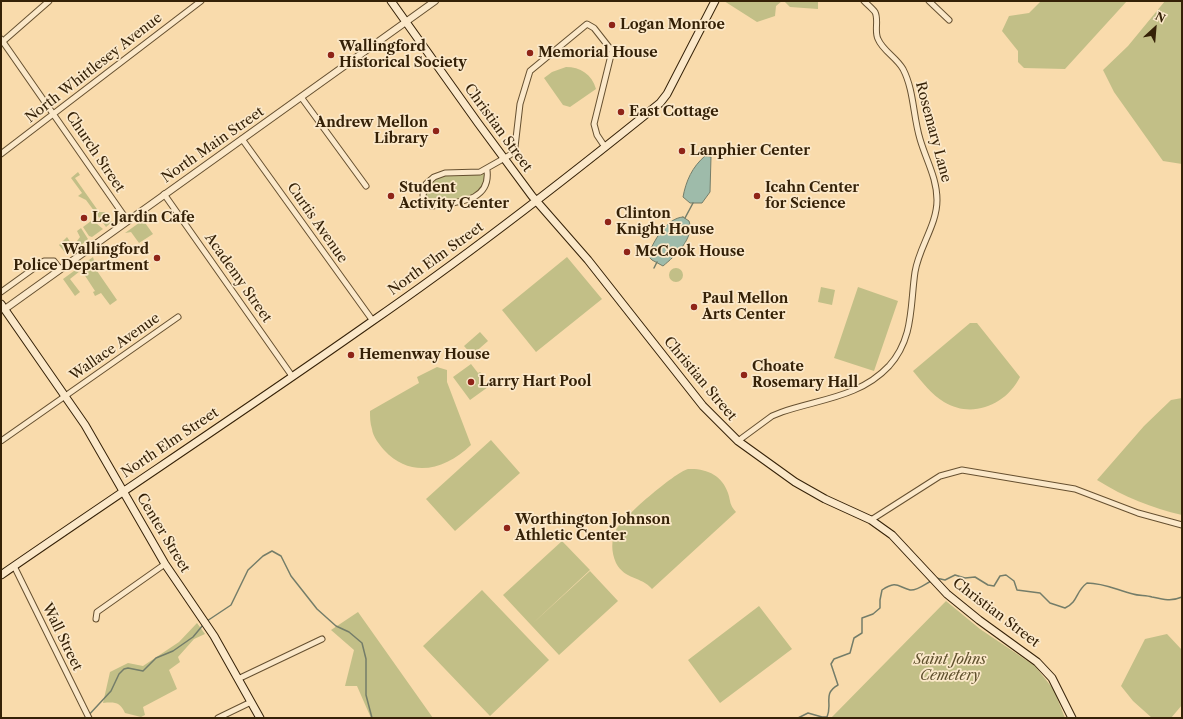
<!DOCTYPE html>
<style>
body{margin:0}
#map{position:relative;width:1183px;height:719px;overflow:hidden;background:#f9dbac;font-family:"Libre Caslon Text",serif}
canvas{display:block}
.frame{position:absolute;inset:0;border:2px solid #352107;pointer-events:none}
.north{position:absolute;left:1135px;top:8px;width:40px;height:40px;-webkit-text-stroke:3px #fbe8c9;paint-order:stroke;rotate:26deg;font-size:11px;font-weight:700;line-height:16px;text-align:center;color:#352107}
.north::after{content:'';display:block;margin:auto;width:14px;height:18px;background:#352107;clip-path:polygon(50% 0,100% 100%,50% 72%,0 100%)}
</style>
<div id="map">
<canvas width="1183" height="719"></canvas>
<div class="frame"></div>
<div class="north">N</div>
</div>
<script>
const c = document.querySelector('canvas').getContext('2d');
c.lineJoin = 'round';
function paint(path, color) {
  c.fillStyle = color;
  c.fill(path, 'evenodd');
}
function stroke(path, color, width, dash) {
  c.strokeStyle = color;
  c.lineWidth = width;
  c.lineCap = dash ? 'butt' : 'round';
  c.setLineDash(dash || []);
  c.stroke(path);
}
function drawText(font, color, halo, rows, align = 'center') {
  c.font = font + ' "Libre Caslon Text",serif';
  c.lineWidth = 3.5;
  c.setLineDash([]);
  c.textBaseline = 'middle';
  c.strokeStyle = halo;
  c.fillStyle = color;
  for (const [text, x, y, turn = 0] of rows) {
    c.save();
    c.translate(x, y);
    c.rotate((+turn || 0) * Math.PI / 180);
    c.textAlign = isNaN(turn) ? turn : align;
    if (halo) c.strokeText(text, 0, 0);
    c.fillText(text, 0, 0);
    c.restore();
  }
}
paint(new Path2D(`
 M 724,1 L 782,1 L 776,6 L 775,16 L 757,22 Z
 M 784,1 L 818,1 L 818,9 L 790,7 Z
 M 1041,1 L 1127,1 L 1065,69 L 1024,68 L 1018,62 L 1018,51 L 1002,31 L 1009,16 L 1029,13 Z
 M 1165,1 L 1182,1 L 1182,164 L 1163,161 L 1114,92 L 1103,70 L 1128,46 Z
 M 566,67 C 580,67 592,74 596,89 L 570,107 L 563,105 L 544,78 L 552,72 Z
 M 78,172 L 80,175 L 75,178 L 99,212 L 105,212 L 112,222 L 106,227 L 86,200 L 78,196 L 82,193 L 71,178 Z
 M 488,172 L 484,189 L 466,201 L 427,205 L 424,192 L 430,180 L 449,173 Z
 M 143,220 L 153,234 L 139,243 L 131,232 L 125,233 Z
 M 91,221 L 96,223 L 103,229 L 92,237 L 89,236 L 83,227 Z
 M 81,228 L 88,239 L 79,247 L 77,241 L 80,237 L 77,231 Z
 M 67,237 L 75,249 L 67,255 L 59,245 Z
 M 93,257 L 97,271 L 117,300 L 110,305 L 101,293 L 95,296 L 93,292 L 95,291 L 80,268 L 78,269 L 80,271 L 70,279 L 80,292 L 75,296 L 63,279 Z
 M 567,257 L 602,299 L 536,352 L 502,310 Z
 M669 275a7 7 0 1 1 14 0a7 7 0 1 1-14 0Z
 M 821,287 L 835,290 L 832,305 L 818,302 Z
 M 858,287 L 898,301 L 874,371 L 834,358 Z
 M 970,323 L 977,323 L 1020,377 C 1006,405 972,419 944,402 C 932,395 922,382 913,371 Z
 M 480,332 L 488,341 L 472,355 L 464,346 Z
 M 471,364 L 478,373 L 480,372 L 483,375 L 481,377 L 488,387 L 470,400 L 453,377 Z
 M 437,367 L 447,370 L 447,382 L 471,445 C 445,470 411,479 384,450 C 379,444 373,437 372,429 C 370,423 370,417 370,411 L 419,383 L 417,377 Z
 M 1182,398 L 1182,515 C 1152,508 1124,497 1097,480 L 1144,426 L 1171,400 Z
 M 491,440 L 520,473 L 455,531 L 426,499 Z
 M 688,469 C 706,468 722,475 728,493 C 731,502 729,504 736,512 L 652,589 C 641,576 625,580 616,563 C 611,552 611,540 616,530 C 623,517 674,473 688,469 Z
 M 562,541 L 590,570 L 531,625 L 503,595 Z
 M 590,571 L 618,601 L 559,655 L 531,625 Z
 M 482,590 L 549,660 L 490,716 L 423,646 Z
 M 946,601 L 980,629 L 1035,666 L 1054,690 L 1065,718 L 831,718 Z
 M 759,606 L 792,649 L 720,703 L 688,660 Z
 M 358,612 L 433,718 L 371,718 L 357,686 L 345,686 L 354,650 L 331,630 Z
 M 197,623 L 205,634 L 194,639 L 178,657 L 180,662 L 169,670 L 177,689 L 143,707 L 145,715 L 141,717 L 125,713 C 120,702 115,702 103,703 L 110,672 L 128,663 L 143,666 L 179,642 Z
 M 1167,634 L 1182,650 L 1182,705 L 1171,718 L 1152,718 L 1133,701 L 1121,686 L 1145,639 Z`), '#c2bf87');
const water = new Path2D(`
 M 705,156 L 711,157 L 710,192 L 702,203 L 690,203 L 683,197 C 686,181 692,167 705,156 Z
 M 683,217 L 689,221 C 695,238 675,256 663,266 L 652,260 L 648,256 C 653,242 666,218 683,217 Z`);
paint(water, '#9ebbaa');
stroke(water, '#747d69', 1);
stroke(new Path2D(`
 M 685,218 L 693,203
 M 654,268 L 657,262
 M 936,578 L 945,580 L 955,575 L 965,578 L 975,577 L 988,585 L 994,586 L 1000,576 L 1006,575 L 1014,581 L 1017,590 L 1040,593 L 1050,603 L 1065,608 C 1079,601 1075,592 1087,583 C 1104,583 1117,590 1133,594 C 1139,596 1146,595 1152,597 C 1164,599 1170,602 1182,597
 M 207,621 L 231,605 L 248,570 L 263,556 L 272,551 L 281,556 L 291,576 L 317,609 L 336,626 L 349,632 L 362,643 L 366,659 L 366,695 L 372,718
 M 86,718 L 111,691 L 119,674 L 124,669 L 128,668 L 143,671 L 156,658 L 173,651 L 193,637 L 203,625
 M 798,718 L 808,713 L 822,717 L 827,717 C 833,704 822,694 838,685 L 831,664 L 834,659 L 850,653 L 854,638 L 862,633 L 862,618 L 873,614 L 880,608 L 880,600 L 882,590 C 897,580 898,587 910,590 C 917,591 925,584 931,581`), '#747d69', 1.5);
const minor = new Path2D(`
 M 929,1 L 949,20
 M 1,39 L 127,220
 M 1,43 L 49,1
 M 301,97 L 366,186
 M 242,139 L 373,321
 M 1,154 L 201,1
 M 487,170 C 491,203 455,202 432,206 L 427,205 L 424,201 L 423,195 L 426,184 L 434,177 L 445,173 L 480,172 L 510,155 L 515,147 L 520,104 L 530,71 L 587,24 L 594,28 L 612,51 L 594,124 L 597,135 L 605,147
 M 164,194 L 292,376
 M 1,292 L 44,261 L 54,261 L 60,269
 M 1,441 L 178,317
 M 738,441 L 772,416 L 782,412 C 820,399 860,397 889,366 C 914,338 910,306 915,272 C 919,247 937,225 937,200 C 937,178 926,160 920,139 C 913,116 914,90 903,69 C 896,57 883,51 878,39 C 874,31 879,20 875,12 C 872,8 868,5 864,1
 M 871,520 L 940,476 L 962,470 L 1075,489 L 1138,513 L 1182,525
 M 14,566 L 89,718
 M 96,619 L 97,612 L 165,564
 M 238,679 L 322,639
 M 218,718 L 251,702`);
const tertiary = new Path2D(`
 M 5,309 L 435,1`);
const secondary = new Path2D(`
 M 391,1 L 478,123 L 532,196 L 588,260 L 703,406 L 738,441 L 795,482 L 825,499 L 871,520 L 892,535 L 947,594 L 979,620 L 1037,662 L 1052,678 L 1072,718
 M 1,304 L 85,425 L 165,564 L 214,636 L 260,718
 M 1,575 C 124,490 249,408 371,322 C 471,253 566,179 660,103 L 667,94 L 715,1`);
stroke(minor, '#665030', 7);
stroke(tertiary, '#665030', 8);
stroke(secondary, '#352107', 9);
stroke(minor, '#fbe8c9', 5);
stroke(tertiary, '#fbe8c9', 6);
stroke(secondary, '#fbe8c9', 7);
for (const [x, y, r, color] of [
 [612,25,4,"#8f2418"],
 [530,53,4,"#8f2418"],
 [331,55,4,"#8f2418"],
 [621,112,4,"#8f2418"],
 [436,131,4,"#8f2418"],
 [682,151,4,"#8f2418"],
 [391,196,4,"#8f2418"],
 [757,196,4,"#8f2418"],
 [84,218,4,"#8f2418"],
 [608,222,4,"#8f2418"],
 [627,252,4,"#8f2418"],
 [157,258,4,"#8f2418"],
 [694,307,4,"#8f2418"],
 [351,355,4,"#8f2418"],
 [744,375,4,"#8f2418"],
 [471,382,4,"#8f2418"],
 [507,528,4,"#8f2418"]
]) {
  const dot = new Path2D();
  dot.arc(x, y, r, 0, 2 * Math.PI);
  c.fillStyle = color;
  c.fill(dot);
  stroke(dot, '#fbe8c9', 1.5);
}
drawText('bold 14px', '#352107', '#fbe8c9', [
 ["Logan Monroe",620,25],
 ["Wallingford",339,47],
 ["Historical Society",339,63],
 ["Memorial House",538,53],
 ["East Cottage",629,112],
 ["Andrew Mellon",428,123,"right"],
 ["Library",428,139,"right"],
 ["Lanphier Center",690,151],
 ["Student",399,188],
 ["Activity Center",399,204],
 ["Icahn Center",765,188],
 ["for Science",765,204],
 ["Clinton",616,214],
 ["Knight House",616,230],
 ["Le Jardin Cafe",92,218],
 ["Wallingford",149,250,"right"],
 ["Police Department",149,266,"right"],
 ["McCook House",635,252],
 ["Paul Mellon",702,299],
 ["Arts Center",702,315],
 ["Hemenway House",359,355],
 ["Choate",752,367],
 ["Rosemary Hall",752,383],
 ["Larry Hart Pool",479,382],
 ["Worthington Johnson",515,520],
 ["Athletic Center",515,536]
], 'left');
drawText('14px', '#352107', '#fbe8c9', [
 ["North Whittlesey Avenue",94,68,-38],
 ["Christian Street",498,128,54],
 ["Rosemary Lane",933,132,75],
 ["North Main Street",213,145,-35],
 ["Church Street",95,152,56],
 ["Curtis Avenue",317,223,55],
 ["North Elm Street",436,259,-36],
 ["Academy Street",238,278,55],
 ["Wallace Avenue",115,347,-35],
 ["Christian Street",700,379,50],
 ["North Elm Street",170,443,-34],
 ["Center Street",163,533,59],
 ["Christian Street",996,613,37],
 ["Wall Street",62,637,64]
]);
drawText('italic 14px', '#5f502d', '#fbe8c9', [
 ["Saint Johns",950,660],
 ["Cemetery",950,676]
]);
</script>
